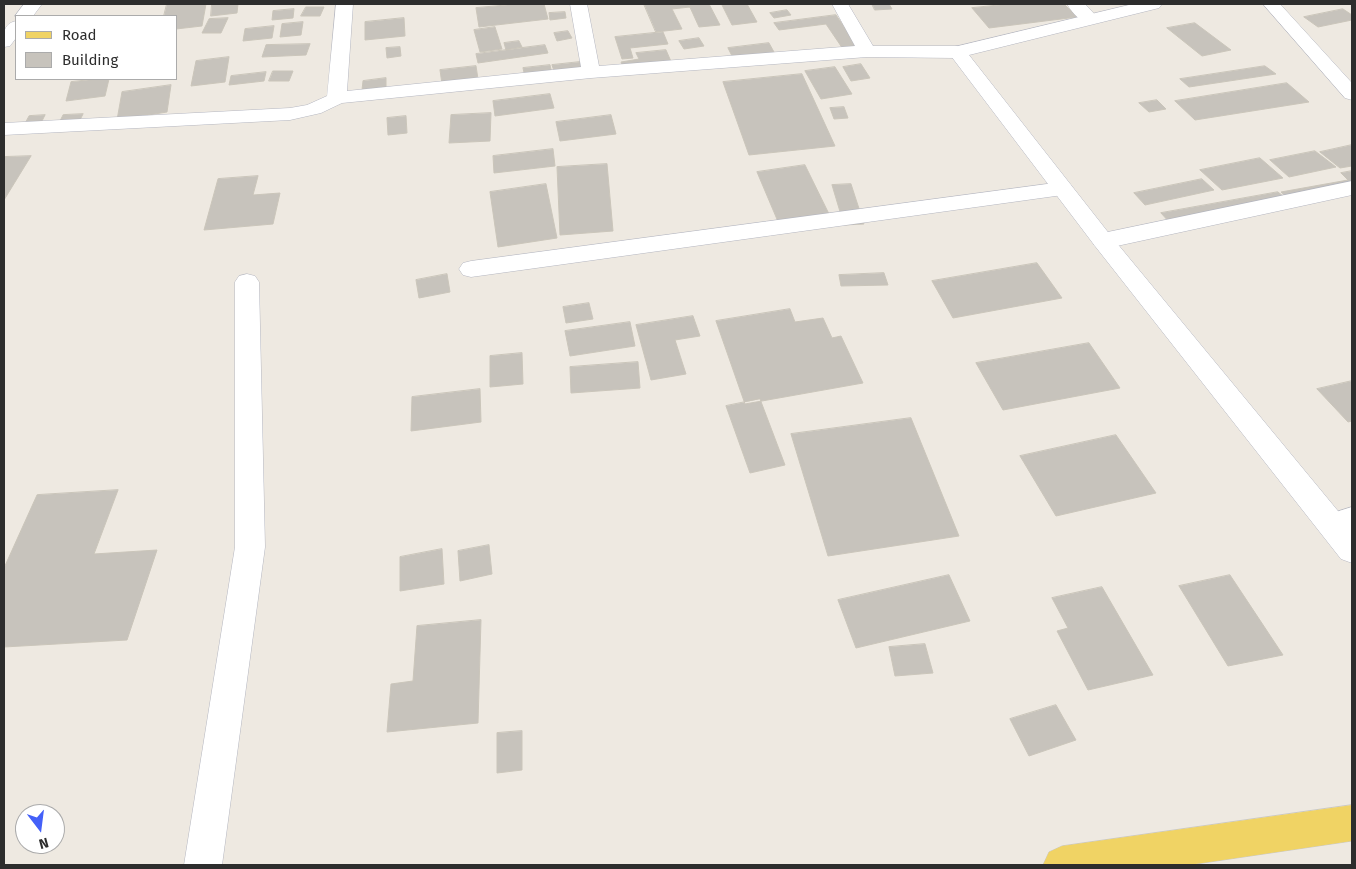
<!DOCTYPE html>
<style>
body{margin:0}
#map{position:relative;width:1356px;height:869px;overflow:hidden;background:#eee9e1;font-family:"Fira Sans",sans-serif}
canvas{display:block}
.frame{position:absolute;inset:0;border:5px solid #2d2d2d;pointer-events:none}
.legend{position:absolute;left:15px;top:15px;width:162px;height:65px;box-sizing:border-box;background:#fff;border:1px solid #ababab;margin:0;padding:6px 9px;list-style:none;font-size:15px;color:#2d2d2d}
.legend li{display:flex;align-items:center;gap:10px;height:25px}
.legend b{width:25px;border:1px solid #ababab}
.north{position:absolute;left:15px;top:804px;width:50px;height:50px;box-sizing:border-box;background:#fff;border:1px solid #ababab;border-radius:50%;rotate:165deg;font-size:14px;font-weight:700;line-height:20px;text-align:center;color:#2d2d2d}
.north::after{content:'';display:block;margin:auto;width:18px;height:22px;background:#4460f8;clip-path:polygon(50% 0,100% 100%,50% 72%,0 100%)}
</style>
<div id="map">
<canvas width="1356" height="869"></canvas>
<div class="frame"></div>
<ul class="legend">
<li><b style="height:6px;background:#f0d364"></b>Road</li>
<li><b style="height:14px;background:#c7c3bc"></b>Building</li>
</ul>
<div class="north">N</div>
</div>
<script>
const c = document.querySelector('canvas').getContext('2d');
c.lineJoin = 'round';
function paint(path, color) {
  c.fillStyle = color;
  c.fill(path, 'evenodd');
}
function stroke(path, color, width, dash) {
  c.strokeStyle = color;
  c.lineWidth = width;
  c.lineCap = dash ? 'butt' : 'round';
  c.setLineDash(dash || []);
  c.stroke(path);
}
const building = new Path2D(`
 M 167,4 L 206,4 L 202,26 L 176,29 L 176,16 L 164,16 Z
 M 212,4 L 238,4 L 237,13 L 211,16 Z
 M 518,4 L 544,4 L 548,19 L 479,27 L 476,8 Z
 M 644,4 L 688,4 L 690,7 L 672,9 L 682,29 L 656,32 Z
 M 709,4 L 720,25 L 699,27 L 689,5 Z
 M 747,4 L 757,22 L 732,25 L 722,5 Z
 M 872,4 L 889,4 L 892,9 L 875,10 Z
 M 1009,4 L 1064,4 L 1077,17 L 989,28 L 972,8 Z
 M 306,7 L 324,7 L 320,16 L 301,16 Z
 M 294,9 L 293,18 L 272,20 L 273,11 Z
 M 1343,9 L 1352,15 L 1352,20 L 1318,27 L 1304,17 Z
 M 787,10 L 791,15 L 774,18 L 770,13 Z
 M 565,12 L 566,18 L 550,20 L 549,13 Z
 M 836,15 L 860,50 L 845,52 L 826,24 L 779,30 L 774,23 Z
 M 228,18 L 221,33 L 202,33 L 209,19 Z
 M 404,18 L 405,36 L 365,40 L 365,22 Z
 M 303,22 L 301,35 L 280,37 L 282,24 Z
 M 1195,23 L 1231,50 L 1202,56 L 1167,28 Z
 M 274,26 L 272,38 L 243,41 L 245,29 Z
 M 495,27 L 502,49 L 480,52 L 474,30 Z
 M 568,31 L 572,38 L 557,41 L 554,33 Z
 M 663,32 L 668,44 L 630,48 L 633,58 L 622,59 L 615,37 Z
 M 699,38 L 704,46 L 684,49 L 679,41 Z
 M 519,41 L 522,47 L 506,50 L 504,43 Z
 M 769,43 L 779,61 L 737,66 L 728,48 Z
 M 310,44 L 306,55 L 262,57 L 266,45 Z
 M 545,45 L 548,53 L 478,63 L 476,54 Z
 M 400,47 L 401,56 L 387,58 L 386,48 Z
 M 666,50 L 673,66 L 625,72 L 621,62 L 639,59 L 636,53 Z
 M 229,57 L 225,82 L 191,86 L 196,61 Z
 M 580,62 L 582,70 L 555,74 L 552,65 Z
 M 861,64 L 870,78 L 851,81 L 843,67 Z
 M 550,65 L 552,74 L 525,77 L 523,68 Z
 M 476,66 L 478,79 L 442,84 L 440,70 Z
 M 1265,66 L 1276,74 L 1189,87 L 1180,79 Z
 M 835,67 L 852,94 L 821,99 L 805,71 Z
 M 273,71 L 293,71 L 289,81 L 269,81 Z
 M 266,72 L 264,81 L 229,85 L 231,76 Z
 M 802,74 L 835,146 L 749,155 L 723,82 Z
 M 386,78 L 386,87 L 362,90 L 363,81 Z
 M 97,79 L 109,79 L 105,96 L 66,101 L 71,82 Z
 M 1287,83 L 1309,102 L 1195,120 L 1175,101 Z
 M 171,85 L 167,112 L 117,120 L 122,92 Z
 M 550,94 L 554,108 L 495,116 L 493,101 Z
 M 1157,100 L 1166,109 L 1149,112 L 1139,103 Z
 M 844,107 L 848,118 L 834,119 L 830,108 Z
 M 491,113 L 490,141 L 449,143 L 451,115 Z
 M 83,114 L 78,124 L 58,125 L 63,115 Z
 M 45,115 L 40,125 L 23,127 L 29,116 Z
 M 611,115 L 616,134 L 560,141 L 556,122 Z
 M 406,116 L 407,133 L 388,135 L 387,118 Z
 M 1352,145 L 1352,166 L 1340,168 L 1320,152 Z
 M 553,149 L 555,166 L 494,173 L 493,156 Z
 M 1315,151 L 1336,167 L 1289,177 L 1270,160 Z
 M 31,156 L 4,200 L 4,157 Z
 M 1260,158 L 1283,178 L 1222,190 L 1200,170 Z
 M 607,164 L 613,231 L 560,235 L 557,167 Z
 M 805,165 L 830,216 L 779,224 L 757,172 Z
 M 1352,171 L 1352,190 L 1291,201 L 1281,192 L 1348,180 L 1341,173 Z
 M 258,176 L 253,195 L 280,193 L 273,224 L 204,230 L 218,179 Z
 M 1202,179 L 1214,190 L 1145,205 L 1134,193 Z
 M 546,184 L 557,238 L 498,247 L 490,192 Z
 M 851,184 L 864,224 L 844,225 L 832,185 Z
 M 1278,192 L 1289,201 L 1170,223 L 1161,213 Z
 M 1037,263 L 1062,298 L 953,318 L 932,281 Z
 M 884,273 L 888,285 L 841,286 L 839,275 Z
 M 447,274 L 450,292 L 419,298 L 416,280 Z
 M 589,303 L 593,319 L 566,323 L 563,307 Z
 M 790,309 L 795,322 L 823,318 L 832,338 L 841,336 L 863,383 L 745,404 L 716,321 Z
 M 693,316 L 700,336 L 675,340 L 686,374 L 651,380 L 636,325 Z
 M 630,322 L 635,346 L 570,356 L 565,331 Z
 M 1089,343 L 1120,388 L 1003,410 L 976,363 Z
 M 522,353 L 523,384 L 490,387 L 490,356 Z
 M 638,362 L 640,388 L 571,393 L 570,367 Z
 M 1352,381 L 1352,421 L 1348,422 L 1317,389 Z
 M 480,389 L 481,422 L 411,431 L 412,397 Z
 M 760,399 L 785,465 L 750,473 L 726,406 Z
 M 911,418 L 959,536 L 828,556 L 791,434 Z
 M 1116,435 L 1156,493 L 1056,516 L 1020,456 Z
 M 118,490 L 94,554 L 157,550 L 127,640 L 4,647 L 4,568 L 37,495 Z
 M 489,545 L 492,574 L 460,581 L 458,551 Z
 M 442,549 L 444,584 L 400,591 L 400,557 Z
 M 949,575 L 970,621 L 856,648 L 838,600 Z
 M 1230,575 L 1283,655 L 1228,666 L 1179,586 Z
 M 1102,587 L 1153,675 L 1088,690 L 1057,631 L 1068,628 L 1052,598 Z
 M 481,620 L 478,723 L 387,732 L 391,684 L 413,681 L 417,626 Z
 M 925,644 L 933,673 L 895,676 L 889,647 Z
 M 1056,705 L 1076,740 L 1029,756 L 1010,719 Z
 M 522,731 L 522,770 L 497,773 L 497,733 Z`);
paint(building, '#c7c3bc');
stroke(building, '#cac5ba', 1);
const minor = new Path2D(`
 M 336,4 L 353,4 L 347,91 L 581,67 L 570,4 L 587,4 L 599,66 L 855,46 L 832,4 L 848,4 L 873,46 L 957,46 L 964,48 L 966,52 L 964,56 L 957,58 L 867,57 L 591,78 L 342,103 L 321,113 L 290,120 L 4,135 L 4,123 L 290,108 L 307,105 L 327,96 Z
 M 1067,4 L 1085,4 L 1099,19 L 1096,23 C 1083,26 1073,14 1067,4 Z
 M 1263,4 L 1280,4 L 1352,83 L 1352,100 L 1345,98 Z
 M 1352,181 L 1352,195 L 1103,249 L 1095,246 L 1092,241 L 1095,236 L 1103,233 Z
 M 1062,182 L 1070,184 L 1073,189 L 1070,194 L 471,277 L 463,275 L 459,269 L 463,263 L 471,261 Z
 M 247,274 L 255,276 L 259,282 L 265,547 L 222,865 L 184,865 L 235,547 L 235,282 L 239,276 Z
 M 1352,507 L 1352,533 L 1333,538 L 1323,534 L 1318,525 L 1323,516 Z`);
const tertiary = new Path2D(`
 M 24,4 L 42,4 L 33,16 L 16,18 L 15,16 Z
 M 1133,4 L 1162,4 L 1159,8 L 969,55 L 1111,236 L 1352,528 L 1352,563 L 1341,559 L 1095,246 L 948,52 L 950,48 Z
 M 16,21 L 16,38 L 10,46 L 4,47 C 4,35 2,24 16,21 Z`);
const primary = new Path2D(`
 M 1352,805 L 1352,841 L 1189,865 L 1043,865 L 1049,852 L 1062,846 Z`);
stroke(minor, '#b4b6c0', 1);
stroke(tertiary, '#b4b6c0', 1);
stroke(primary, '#c8c8c8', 1);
paint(minor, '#fff');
paint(tertiary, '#fff');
paint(primary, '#f0d364');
</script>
